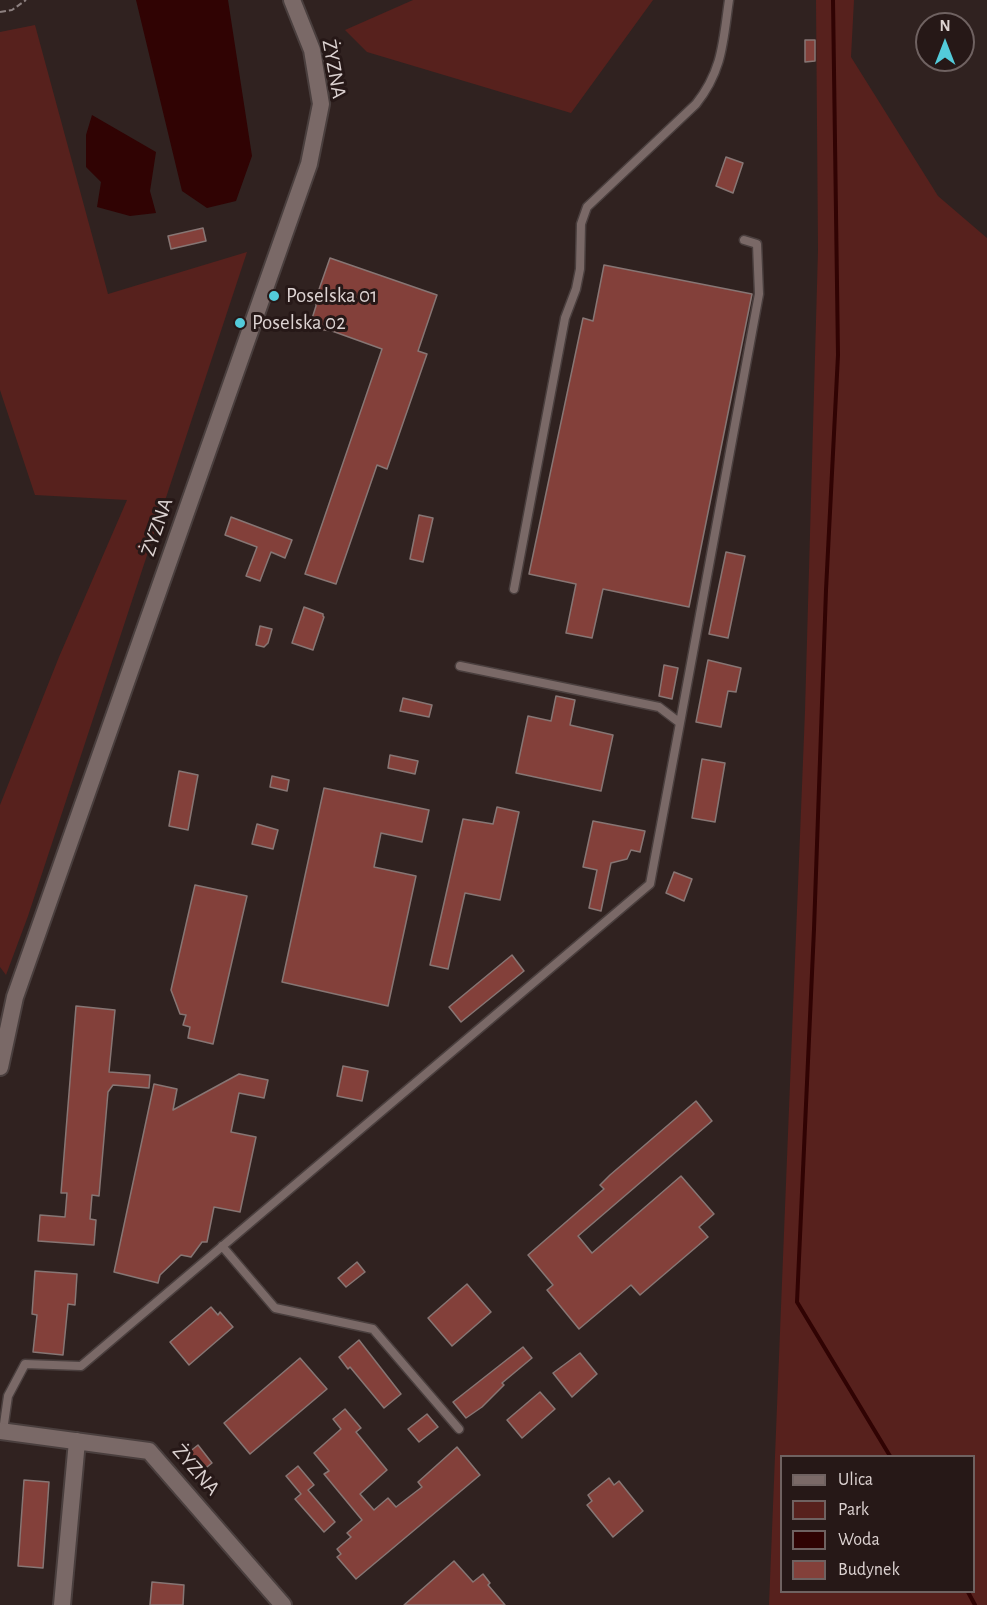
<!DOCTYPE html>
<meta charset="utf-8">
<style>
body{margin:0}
#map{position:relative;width:987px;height:1605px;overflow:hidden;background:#302220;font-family:"Alegreya Sans",sans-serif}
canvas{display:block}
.legend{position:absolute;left:780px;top:1455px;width:195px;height:138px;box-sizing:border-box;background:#261817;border:2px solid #6f6261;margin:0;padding:8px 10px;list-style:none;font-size:18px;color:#dcd2d1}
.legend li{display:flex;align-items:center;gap:12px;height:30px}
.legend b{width:30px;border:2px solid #6f6261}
.north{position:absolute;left:915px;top:12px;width:60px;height:60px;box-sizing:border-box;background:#261817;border:2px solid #6f6261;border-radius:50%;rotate:0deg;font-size:16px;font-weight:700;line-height:24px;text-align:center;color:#dcd2d1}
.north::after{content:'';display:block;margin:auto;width:21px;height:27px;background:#53cbda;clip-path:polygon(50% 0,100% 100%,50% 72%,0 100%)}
</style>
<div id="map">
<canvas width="987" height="1605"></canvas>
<ul class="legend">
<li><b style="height:8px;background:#7a6967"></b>Ulica</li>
<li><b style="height:16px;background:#57211d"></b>Park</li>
<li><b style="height:16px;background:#300303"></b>Woda</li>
<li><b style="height:16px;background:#83403a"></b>Budynek</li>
</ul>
<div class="north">N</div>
</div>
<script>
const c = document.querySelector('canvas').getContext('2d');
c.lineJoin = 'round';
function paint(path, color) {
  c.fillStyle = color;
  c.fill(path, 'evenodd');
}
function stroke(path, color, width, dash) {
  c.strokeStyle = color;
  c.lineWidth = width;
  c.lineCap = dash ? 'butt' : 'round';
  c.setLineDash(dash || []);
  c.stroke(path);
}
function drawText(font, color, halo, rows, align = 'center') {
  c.font = font + ' "Alegreya Sans",sans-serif';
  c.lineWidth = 6;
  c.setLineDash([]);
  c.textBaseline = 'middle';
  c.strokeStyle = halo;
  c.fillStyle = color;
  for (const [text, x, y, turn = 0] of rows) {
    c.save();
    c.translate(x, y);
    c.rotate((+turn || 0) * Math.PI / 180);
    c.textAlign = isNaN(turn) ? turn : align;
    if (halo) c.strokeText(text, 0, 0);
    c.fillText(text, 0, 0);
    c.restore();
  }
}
paint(new Path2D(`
 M 413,0 L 653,0 L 571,113 L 367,52 L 345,30 Z
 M 816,0 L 854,0 L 851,57 L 938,196 L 987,238 L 987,1605 L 769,1605 L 805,711 L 818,250 ZM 974,1456 L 974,1592 L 782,1592 L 782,1456 Z
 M 35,25 L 108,294 L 247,252 L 28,916 L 6,975 L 0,967 L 0,805 L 59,657 L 127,500 L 35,495 L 0,390 L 0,32 Z`), '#57211d');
paint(new Path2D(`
 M 136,0 L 228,0 L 252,156 L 236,201 L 207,208 L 182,191 Z
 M 92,115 L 156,152 L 150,191 L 156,213 L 130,216 L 97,207 L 101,182 L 86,167 L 86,135 Z`), '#300303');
stroke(new Path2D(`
 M 833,0 L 838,355 L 826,590 L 814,929 L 797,1302 L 890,1456
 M 968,1592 L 975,1605`), '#300303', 4);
const building = new Path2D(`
 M 805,40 L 815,40 L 815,61 L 805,62 Z
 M 726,157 L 743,163 L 733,193 L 716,186 Z
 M 203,228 L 206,241 L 171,249 L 168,236 Z
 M 330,258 L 437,295 L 418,351 L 427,354 L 387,469 L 377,465 L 336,584 L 305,574 L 382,349 L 332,331 L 309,328 L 316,306 L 316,298 Z
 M 604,265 L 752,294 L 689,607 L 603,589 L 592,638 L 566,633 L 576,584 L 529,574 L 583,318 L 593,321 Z
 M 419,515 L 433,518 L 423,562 L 410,559 Z
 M 231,517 L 292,540 L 285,558 L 271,552 L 260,581 L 246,576 L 257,547 L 225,535 Z
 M 726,552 L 745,556 L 728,638 L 709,634 Z
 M 304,607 L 323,614 L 323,616 L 324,617 L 313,650 L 292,643 Z
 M 260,626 L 272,629 L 268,643 L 264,647 L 256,645 Z
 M 708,660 L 741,668 L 736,692 L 728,691 L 721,727 L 696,722 Z
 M 664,665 L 678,668 L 672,699 L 659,696 Z
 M 556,696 L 575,700 L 570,725 L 613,735 L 601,791 L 516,773 L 528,716 L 551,721 Z
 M 403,698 L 432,705 L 429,717 L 400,711 Z
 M 390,755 L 418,761 L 415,774 L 388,768 Z
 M 702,759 L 725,763 L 715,822 L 692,818 Z
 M 179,771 L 198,775 L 188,830 L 169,826 Z
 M 272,776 L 289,780 L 287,791 L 270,787 Z
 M 324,788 L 429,810 L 422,842 L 381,833 L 374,867 L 416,876 L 388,1006 L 282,982 Z
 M 497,807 L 519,812 L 500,900 L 465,893 L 448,969 L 430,965 L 463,819 L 493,824 Z
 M 593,821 L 645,831 L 640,852 L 631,850 L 627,859 L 611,863 L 601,911 L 589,908 L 597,870 L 583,867 Z
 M 257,824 L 278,830 L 273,849 L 252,844 Z
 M 674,872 L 692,879 L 684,901 L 666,893 Z
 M 195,885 L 247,896 L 213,1044 L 188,1038 L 190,1027 L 183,1025 L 186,1015 L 180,1014 L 171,990 Z
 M 512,955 L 524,971 L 461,1022 L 449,1007 Z
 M 76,1006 L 115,1010 L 109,1072 L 150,1075 L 149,1088 L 113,1085 L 108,1092 L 99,1196 L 92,1195 L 90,1219 L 96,1220 L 94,1245 L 38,1241 L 40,1215 L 65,1217 L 67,1193 L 61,1193 Z
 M 343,1066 L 368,1071 L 362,1101 L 337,1096 Z
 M 239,1074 L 268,1080 L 264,1098 L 239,1093 L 231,1132 L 256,1137 L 240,1212 L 214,1207 L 207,1242 L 202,1242 L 191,1257 L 181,1255 L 160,1275 L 158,1283 L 114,1272 L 154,1084 L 177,1089 L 173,1110 Z
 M 696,1101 L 712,1121 L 578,1236 L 592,1253 L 681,1176 L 714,1214 L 699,1227 L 708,1237 L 640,1295 L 631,1285 L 579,1329 L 547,1290 L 553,1285 L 528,1255 L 604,1189 L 600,1185 L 610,1175 Z
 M 357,1262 L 365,1272 L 346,1287 L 338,1278 Z
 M 35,1271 L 77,1274 L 75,1305 L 68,1304 L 63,1355 L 33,1352 L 37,1315 L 32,1314 Z
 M 467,1284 L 491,1312 L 452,1346 L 428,1318 Z
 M 211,1307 L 218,1315 L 220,1312 L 233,1327 L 189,1365 L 170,1342 Z
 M 359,1340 L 401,1394 L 384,1408 L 350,1367 L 348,1369 L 339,1357 Z
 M 523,1347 L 532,1358 L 502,1383 L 504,1385 L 482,1407 L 466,1418 L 453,1402 Z
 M 580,1353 L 597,1374 L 572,1397 L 553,1373 Z
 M 300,1358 L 327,1389 L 250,1454 L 224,1423 Z
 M 540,1392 L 555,1409 L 522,1438 L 507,1420 Z
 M 345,1409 L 361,1428 L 356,1432 L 387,1470 L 360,1494 L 374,1510 L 388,1498 L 396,1507 L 422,1487 L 418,1482 L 457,1447 L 480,1475 L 356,1579 L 337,1557 L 341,1554 L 337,1549 L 351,1537 L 347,1533 L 362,1520 L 324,1474 L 329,1471 L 314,1453 L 341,1429 L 333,1419 Z
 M 427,1414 L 438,1427 L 419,1442 L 408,1429 Z
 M 198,1445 L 212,1463 L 202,1471 L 188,1453 Z
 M 298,1466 L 314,1485 L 308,1490 L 335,1522 L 324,1532 L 295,1499 L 301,1494 L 286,1476 Z
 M 609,1478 L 614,1485 L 619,1481 L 643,1511 L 613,1537 L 587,1505 L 592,1501 L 588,1495 Z
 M 24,1480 L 49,1482 L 43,1568 L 18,1566 Z
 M 454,1561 L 473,1582 L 483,1574 L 490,1583 L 488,1585 L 505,1605 L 404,1605 Z
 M 152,1582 L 184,1585 L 183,1605 L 150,1605 Z`);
paint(building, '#83403a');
stroke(building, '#877674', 1.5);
const service = new Path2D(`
 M 514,589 L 565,318 L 576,289 L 580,269 L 581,224 L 587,207 L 696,104 C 723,70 723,41 729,0
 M 680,723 L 759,294 L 757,244 L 744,240
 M 222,1246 L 275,1308 L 373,1329 L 459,1429
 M 3,1431 L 8,1396 L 25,1364 L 81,1366 L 650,884 L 680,723 L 659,707 L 460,666`);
const minor = new Path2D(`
 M 0,1431 L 149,1451 L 283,1605
 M 62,1605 L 77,1441`);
const tertiary = new Path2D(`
 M 0,1067 L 15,997 L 309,164 L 321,104 L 312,50 L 292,0`);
stroke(service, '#4a3f3e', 11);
stroke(minor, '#4a3f3e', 20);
stroke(tertiary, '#4a3f3e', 20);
stroke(new Path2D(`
 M 0,12 L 12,10 L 26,0`), '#8d8180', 2, [6, 3]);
stroke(service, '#7a6967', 8);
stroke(minor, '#7a6967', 16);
stroke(tertiary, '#7a6967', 16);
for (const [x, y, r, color] of [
 [274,296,6,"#53cbda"],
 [240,323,6,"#53cbda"]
]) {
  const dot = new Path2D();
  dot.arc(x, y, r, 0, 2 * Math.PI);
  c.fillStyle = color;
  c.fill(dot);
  stroke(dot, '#261817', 2);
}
drawText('21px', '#dcd2d1', '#261817', [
 ["ŻYZNA",334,69,80],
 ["ŻYZNA",157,527,-71],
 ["ŻYZNA",196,1470,49]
]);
drawText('21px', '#dcd2d1', '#261817', [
 ["Poselska 01",286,296],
 ["Poselska 02",252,323]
], 'left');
</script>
